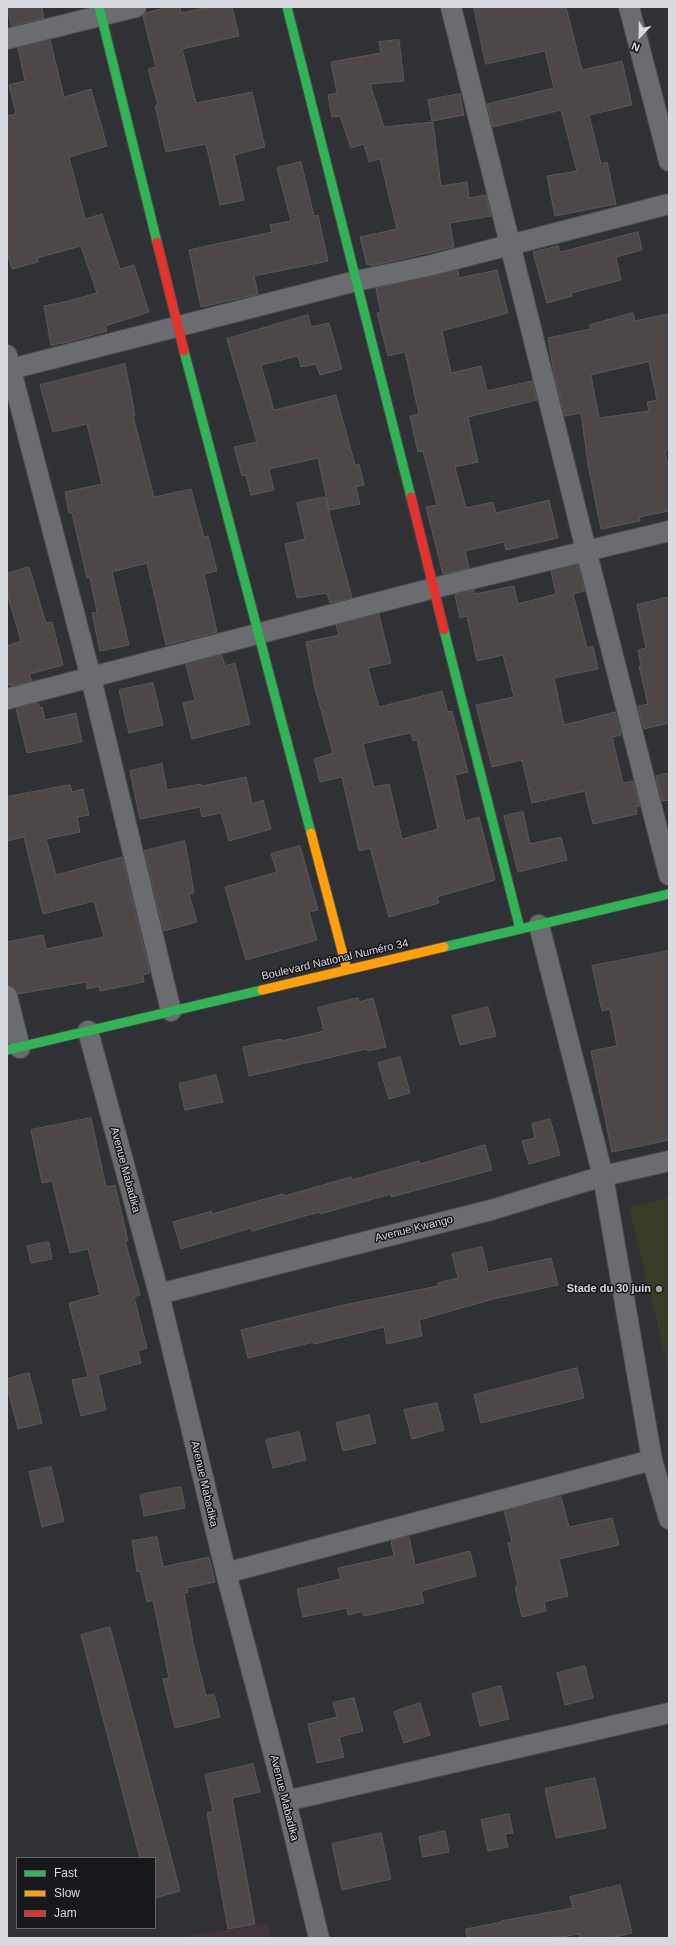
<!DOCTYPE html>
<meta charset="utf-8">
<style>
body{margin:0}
#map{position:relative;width:676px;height:1945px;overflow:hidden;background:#2f3135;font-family:Helvetica,sans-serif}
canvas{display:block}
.frame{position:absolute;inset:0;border:8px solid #d8dadf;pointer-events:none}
.legend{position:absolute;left:16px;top:1857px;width:140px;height:72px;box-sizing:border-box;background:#17181c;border:1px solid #64666a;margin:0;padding:5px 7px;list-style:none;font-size:12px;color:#d8dadf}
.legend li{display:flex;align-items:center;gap:8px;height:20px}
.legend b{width:20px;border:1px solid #64666a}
.north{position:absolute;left:620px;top:16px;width:40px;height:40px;-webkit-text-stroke:3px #17181c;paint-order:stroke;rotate:202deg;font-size:11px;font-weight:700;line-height:16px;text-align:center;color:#d8dadf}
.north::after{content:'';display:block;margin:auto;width:14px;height:18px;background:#d8dadf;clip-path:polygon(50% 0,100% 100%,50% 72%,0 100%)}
</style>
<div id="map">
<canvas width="676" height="1945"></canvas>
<div class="frame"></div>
<ul class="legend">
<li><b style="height:5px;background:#30b455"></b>Fast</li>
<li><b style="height:5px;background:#ff9f0a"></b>Slow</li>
<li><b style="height:5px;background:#e5322d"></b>Jam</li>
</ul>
<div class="north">N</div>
</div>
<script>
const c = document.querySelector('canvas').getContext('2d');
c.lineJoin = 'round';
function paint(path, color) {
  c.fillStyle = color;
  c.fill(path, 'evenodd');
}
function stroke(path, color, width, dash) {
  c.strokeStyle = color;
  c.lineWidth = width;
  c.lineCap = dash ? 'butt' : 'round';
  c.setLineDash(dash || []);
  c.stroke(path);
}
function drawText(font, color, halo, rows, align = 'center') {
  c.font = font + ' Helvetica,sans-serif';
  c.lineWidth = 3;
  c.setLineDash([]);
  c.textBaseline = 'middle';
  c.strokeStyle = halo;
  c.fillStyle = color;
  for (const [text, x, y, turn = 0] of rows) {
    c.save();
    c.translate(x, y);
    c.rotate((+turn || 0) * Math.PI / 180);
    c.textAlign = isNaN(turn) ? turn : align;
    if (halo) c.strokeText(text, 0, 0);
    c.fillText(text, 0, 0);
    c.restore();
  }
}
paint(new Path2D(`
 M 267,1923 L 270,1938 L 176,1938 Z`), '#41323b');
paint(new Path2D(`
 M 669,1198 L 669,1372 L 629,1207 Z`), '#393c25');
const building = new Path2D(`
 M 7,7 L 42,7 L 44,18 L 12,26 Z
 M 169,7 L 180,7 L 181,13 L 210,7 L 232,7 L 239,36 L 182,49 L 196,103 L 252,92 L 265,147 L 234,155 L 244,200 L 220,205 L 206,144 L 166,152 L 155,106 L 158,105 L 148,69 L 156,67 L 143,16 L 146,13 Z
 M 474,7 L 566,7 L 582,70 L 622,61 L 632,105 L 589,115 L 601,164 L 607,162 L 616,204 L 555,216 L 547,176 L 577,171 L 561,110 L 493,127 L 487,104 L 554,88 L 545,51 L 486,64 Z
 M 50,40 L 64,97 L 91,89 L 107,146 L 69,157 L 85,219 L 102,214 L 120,269 L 134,265 L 149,312 L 105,326 L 107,331 L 68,342 L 51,345 L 44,306 L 65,302 L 97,293 L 81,246 L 37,258 L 38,262 L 12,269 L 7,252 L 7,116 L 16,114 L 9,85 L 25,81 L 18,48 Z
 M 399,40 L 404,81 L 370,84 L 384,127 L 433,122 L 441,186 L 467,182 L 469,198 L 486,195 L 491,216 L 450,223 L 454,247 L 371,266 L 370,264 L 367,265 L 360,237 L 397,229 L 380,159 L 369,162 L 364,144 L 351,148 L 340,116 L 332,117 L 328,95 L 337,93 L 331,62 L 381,53 L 379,42 Z
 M 460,94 L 464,115 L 432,121 L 428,100 Z
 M 301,162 L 314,216 L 318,215 L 328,261 L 254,276 L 258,294 L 201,307 L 189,250 L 272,232 L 270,225 L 291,221 L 277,168 Z
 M 638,232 L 642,250 L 616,257 L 621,280 L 571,293 L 572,296 L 547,303 L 533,252 L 558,246 L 560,252 Z
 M 458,270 L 459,278 L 497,270 L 508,313 L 442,331 L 451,373 L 481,366 L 487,391 L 532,381 L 537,400 L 468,417 L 478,462 L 455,467 L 466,508 L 493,502 L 496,513 L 549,500 L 558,538 L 506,550 L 504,542 L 465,551 L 469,568 L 443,574 L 426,507 L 437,505 L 423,451 L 418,452 L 410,416 L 419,414 L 405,352 L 388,356 L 377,313 L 381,313 L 376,289 Z
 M 633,313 L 635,321 L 667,314 L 669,324 L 669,450 L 665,451 L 669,471 L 669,511 L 639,517 L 640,521 L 601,529 L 588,464 L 581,413 L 565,416 L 554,375 L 548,338 L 591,329 L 590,325 ZM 649,362 L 657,400 L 647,402 L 649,411 L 599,418 L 591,375 Z
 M 308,315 L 311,327 L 329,323 L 342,369 L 320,375 L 316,364 L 301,367 L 298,356 L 261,365 L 274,410 L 336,395 L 355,465 L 359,464 L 364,485 L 356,487 L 360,504 L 329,510 L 318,458 L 269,469 L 274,490 L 251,495 L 246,475 L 242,476 L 234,447 L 257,442 L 227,339 Z
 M 125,364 L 135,415 L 133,416 L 154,497 L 191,489 L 204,537 L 208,536 L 217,571 L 204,574 L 217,632 L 166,645 L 147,563 L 112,572 L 129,645 L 100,651 L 92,613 L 97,612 L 90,577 L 87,578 L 72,513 L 69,513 L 65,492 L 102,484 L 87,424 L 53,432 L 40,385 Z
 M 325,497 L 352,598 L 330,603 L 327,593 L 297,598 L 285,544 L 305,539 L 297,503 Z
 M 578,565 L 585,591 L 573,594 L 587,648 L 593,646 L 598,669 L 554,678 L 564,725 L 615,712 L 621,735 L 612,737 L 623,783 L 633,781 L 640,806 L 636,807 L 637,814 L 593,824 L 585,791 L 532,803 L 522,760 L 492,767 L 476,705 L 514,697 L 503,655 L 477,661 L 467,616 L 460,618 L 455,595 L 474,590 L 475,594 L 514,586 L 518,604 L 556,594 L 551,571 Z
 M 29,567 L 46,623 L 52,622 L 63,665 L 29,674 L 32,681 L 11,686 L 11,684 L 7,685 L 7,646 L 21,641 L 7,593 L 7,574 Z
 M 669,597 L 669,723 L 644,729 L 638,706 L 648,704 L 639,666 L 641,666 L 638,650 L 646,648 L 637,605 Z
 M 379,615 L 391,663 L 368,668 L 379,707 L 442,691 L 448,712 L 452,711 L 468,772 L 455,775 L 465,821 L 479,817 L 495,880 L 437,897 L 439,903 L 389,917 L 370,848 L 359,851 L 342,777 L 320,782 L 314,759 L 333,753 L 315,688 L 306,642 L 339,635 L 336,625 ZM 411,733 L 413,741 L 417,740 L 438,829 L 402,839 L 389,784 L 374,787 L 363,744 Z
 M 222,655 L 225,666 L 235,663 L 250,724 L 192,739 L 183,703 L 195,700 L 186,664 Z
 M 153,683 L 163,725 L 129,733 L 119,690 Z
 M 38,703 L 40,708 L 42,707 L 45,720 L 76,713 L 82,742 L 27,753 L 16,708 Z
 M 162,764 L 167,790 L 201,784 L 202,786 L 246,777 L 252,804 L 263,800 L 271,829 L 229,841 L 221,813 L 202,817 L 200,807 L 140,819 L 130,771 Z
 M 669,773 L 669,800 L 662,801 L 656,776 Z
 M 70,785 L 72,792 L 83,789 L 89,815 L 77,817 L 80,832 L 46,839 L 56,875 L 122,857 L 150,973 L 143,975 L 144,982 L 100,991 L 99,986 L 87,989 L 86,982 L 18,994 L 15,988 L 7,985 L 7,942 L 43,935 L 46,949 L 104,937 L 94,901 L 43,914 L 24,837 L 7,841 L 7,797 Z
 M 523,812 L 530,844 L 561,837 L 567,860 L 518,872 L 504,816 Z
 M 185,841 L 194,893 L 189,894 L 197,922 L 164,931 L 144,851 Z
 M 300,846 L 318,910 L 309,912 L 317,940 L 246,960 L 225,887 L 277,872 L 271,854 Z
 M 669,951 L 669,1140 L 612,1152 L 591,1051 L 617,1046 L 610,1009 L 602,1011 L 592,966 Z
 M 358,998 L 359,1002 L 373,998 L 386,1047 L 368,1051 L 367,1049 L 249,1076 L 243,1047 L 281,1039 L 281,1041 L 324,1031 L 318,1008 Z
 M 488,1007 L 496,1036 L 460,1045 L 452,1016 Z
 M 400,1057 L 410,1093 L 389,1099 L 378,1063 Z
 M 216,1075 L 223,1102 L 185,1110 L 179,1084 Z
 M 91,1118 L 106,1187 L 115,1185 L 128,1241 L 125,1241 L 140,1295 L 134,1297 L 147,1348 L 138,1351 L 141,1363 L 98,1375 L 106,1410 L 81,1416 L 72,1380 L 88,1377 L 69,1303 L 100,1295 L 88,1249 L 70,1253 L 52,1181 L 42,1183 L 31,1130 Z
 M 550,1119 L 560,1155 L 529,1164 L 522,1141 L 535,1138 L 532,1124 Z
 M 485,1145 L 492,1170 L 391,1197 L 391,1194 L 320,1214 L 319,1212 L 252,1231 L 251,1228 L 181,1249 L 173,1222 L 212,1211 L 212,1214 L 283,1194 L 284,1196 L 351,1177 L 352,1180 L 419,1161 L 419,1164 Z
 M 49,1242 L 52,1259 L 31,1263 L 27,1246 Z
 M 482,1247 L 488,1272 L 551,1258 L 558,1285 L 493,1299 L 419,1320 L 422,1336 L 387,1344 L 384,1327 L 314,1344 L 314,1342 L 248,1358 L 241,1330 L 344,1305 L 438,1286 L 438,1283 L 458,1278 L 452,1254 Z
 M 577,1368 L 584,1398 L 481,1423 L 474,1395 Z
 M 29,1373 L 42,1423 L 18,1429 L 7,1386 L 7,1379 Z
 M 437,1403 L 444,1430 L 412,1439 L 404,1410 Z
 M 369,1415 L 376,1443 L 343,1451 L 336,1423 Z
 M 299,1432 L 306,1460 L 273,1468 L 266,1440 Z
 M 51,1467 L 64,1521 L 42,1527 L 29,1472 Z
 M 181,1487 L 185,1508 L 144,1516 L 140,1495 Z
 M 561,1497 L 569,1527 L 612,1518 L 619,1545 L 559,1559 L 568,1596 L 544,1602 L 546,1611 L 522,1617 L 515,1587 L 518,1586 L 508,1543 L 512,1542 L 504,1511 Z
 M 157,1537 L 163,1567 L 209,1557 L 215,1582 L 187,1588 L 188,1592 L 184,1593 L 194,1647 L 206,1696 L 214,1694 L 220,1717 L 175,1728 L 163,1679 L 169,1678 L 153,1600 L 147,1602 L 140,1571 L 137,1572 L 132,1541 Z
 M 409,1537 L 415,1565 L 470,1551 L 476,1576 L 421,1591 L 424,1603 L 364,1616 L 362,1611 L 348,1615 L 347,1608 L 303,1617 L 297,1589 L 341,1579 L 338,1568 L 394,1556 L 391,1541 Z
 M 110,1627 L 180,1891 L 155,1898 L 155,1858 L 140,1858 L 81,1635 Z
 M 585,1666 L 593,1698 L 565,1705 L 557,1673 Z
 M 501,1686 L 509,1719 L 480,1726 L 472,1694 Z
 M 354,1698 L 363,1731 L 339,1737 L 344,1757 L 317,1763 L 308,1724 L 337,1717 L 333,1703 Z
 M 420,1703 L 430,1735 L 404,1743 L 394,1712 Z
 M 253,1764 L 260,1792 L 232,1798 L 255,1924 L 228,1929 L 207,1813 L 213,1811 L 205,1775 Z
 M 595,1778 L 606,1828 L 556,1838 L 545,1789 Z
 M 509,1814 L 513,1833 L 505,1834 L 508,1847 L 488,1851 L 481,1820 Z
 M 445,1831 L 449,1852 L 423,1857 L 419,1837 Z
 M 381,1833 L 391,1879 L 342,1890 L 332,1844 Z
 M 620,1885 L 632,1933 L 611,1938 L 579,1938 L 579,1934 L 555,1938 L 467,1938 L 466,1929 L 502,1922 L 501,1921 L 573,1908 L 570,1897 Z`);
paint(building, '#4e4747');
stroke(building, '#5a595a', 1);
const street = new Path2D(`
 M 451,7 L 586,550 L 669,875
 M 629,7 L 669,161
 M 7,39 L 136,7
 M 7,355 L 91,678 L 171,1011
 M 7,370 L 356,281 L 428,266 L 669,204
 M 7,699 L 434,588 L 669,531
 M 539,925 L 603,1176 L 652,1460 L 669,1519
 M 7,996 L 20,1048
 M 88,1031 L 159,1294 L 226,1573 L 286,1801 L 319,1938
 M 159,1294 L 491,1210 L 603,1176 L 669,1161
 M 226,1573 L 652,1460
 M 286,1801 L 669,1713`);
const fast = new Path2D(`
 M 99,7 L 157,242
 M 287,7 L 411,497
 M 184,351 L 311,833
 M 444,630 L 520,929
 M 444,947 L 669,894
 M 7,1050 L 262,990`);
const slow = new Path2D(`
 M 311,833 L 347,970
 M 262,990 L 444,947`);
const jam = new Path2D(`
 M 157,242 L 184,351
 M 411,497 L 444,630`);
stroke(street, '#4b4c4f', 22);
stroke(fast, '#4b4c4f', 11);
stroke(slow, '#4b4c4f', 11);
stroke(jam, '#4b4c4f', 11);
stroke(street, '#6b6c70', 20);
stroke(fast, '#30b455', 9);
stroke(slow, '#ff9f0a', 9);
stroke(jam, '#e5322d', 9);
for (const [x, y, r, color] of [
 [659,1289,4,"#9d9fa4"]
]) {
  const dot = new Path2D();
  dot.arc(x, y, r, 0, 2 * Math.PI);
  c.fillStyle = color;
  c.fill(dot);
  stroke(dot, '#17181c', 1.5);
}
drawText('11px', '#d8dadf', '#17181c', [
 ["Boulevard National Numéro 34",335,960,-13],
 ["Avenue Mabadika",125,1170,75],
 ["Avenue Kwango",414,1229,-14],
 ["Avenue Mabadika",204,1484,77],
 ["Avenue Mabadika",284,1798,76]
]);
drawText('bold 11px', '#d8dadf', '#17181c', [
 ["Stade du 30 juin",651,1289]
], 'right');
</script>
